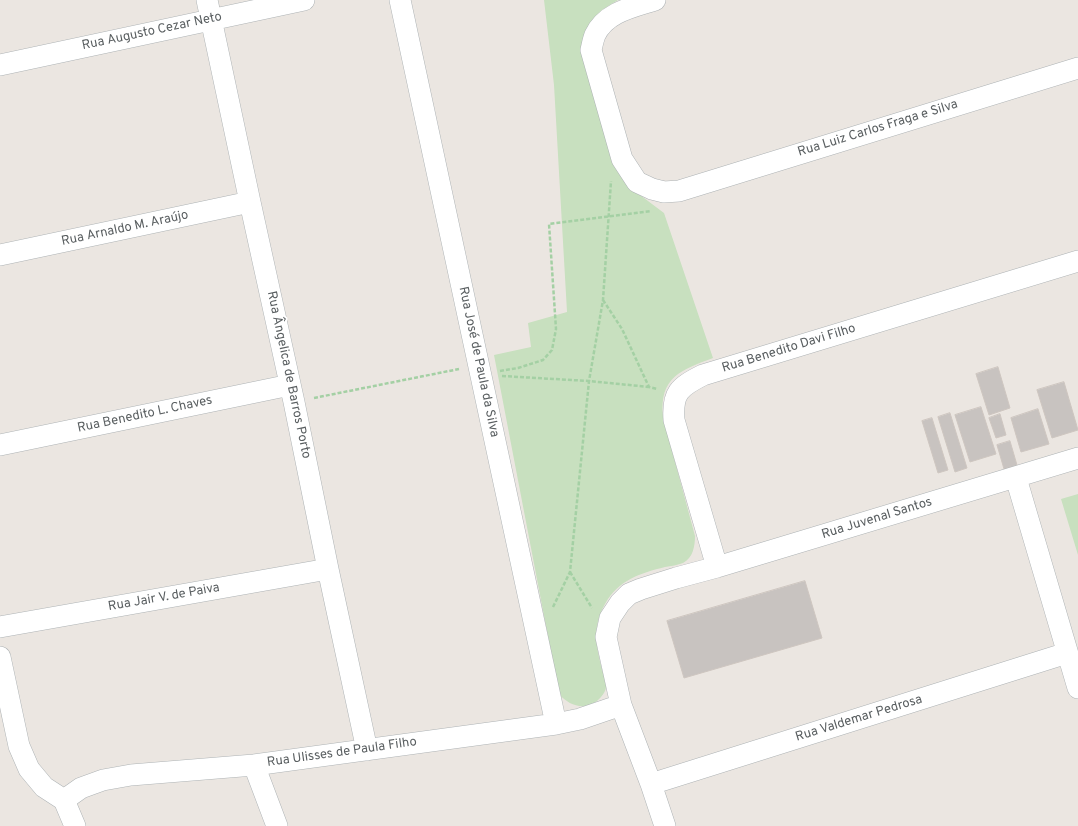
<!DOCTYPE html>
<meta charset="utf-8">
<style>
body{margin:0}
canvas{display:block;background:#ebe6e1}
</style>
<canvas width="1078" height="826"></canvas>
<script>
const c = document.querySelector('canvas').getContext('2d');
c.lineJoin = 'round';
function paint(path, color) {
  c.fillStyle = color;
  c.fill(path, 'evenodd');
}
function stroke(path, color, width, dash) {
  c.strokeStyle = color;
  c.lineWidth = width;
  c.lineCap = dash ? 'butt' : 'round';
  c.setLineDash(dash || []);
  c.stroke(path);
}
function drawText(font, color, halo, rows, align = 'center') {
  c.font = font + ' Overpass,sans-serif';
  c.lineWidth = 3.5;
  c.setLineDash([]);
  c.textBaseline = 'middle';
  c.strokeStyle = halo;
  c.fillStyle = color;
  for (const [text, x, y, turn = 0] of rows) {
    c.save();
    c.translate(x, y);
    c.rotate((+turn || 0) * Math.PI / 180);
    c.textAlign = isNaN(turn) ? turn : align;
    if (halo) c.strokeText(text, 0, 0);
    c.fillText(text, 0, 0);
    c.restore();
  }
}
paint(new Path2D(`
 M 544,0 L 618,0 L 602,10 L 594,20 L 630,184 L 640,195 L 664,213 L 713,358 C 681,370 659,377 663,417 L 695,536 C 695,546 693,558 683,563 C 678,565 671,566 665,567 C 641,573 618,580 605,604 C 592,627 596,645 602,669 C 603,674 607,681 606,687 C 606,690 603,695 601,697 C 588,712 570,707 559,694 L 494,355 L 531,347 L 528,323 L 567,312 L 554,85 Z
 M 1078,494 L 1078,555 L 1061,499 Z`), '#c8e0bf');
const building = new Path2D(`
 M 998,367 L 1010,408 L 989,415 L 976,374 Z
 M 1064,382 L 1078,430 L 1052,438 L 1037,390 Z
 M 981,407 L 996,454 L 970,462 L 955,415 Z
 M 1038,409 L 1049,444 L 1021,452 L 1011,418 Z
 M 950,413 L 967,468 L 955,472 L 938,417 Z
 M 1000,414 L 1006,435 L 996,438 L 989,418 Z
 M 932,418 L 948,470 L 938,473 L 922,421 Z
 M 1010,441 L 1017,465 L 1004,469 L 997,445 Z
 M 805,581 L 822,638 L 684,678 L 667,621 Z`);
paint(building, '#c8c3c0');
stroke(building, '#cec6c0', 1);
const minor = new Path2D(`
 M 207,0 L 250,202 L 294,402 L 328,569 L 367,750
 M 400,0 L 556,724
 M 655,0 C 633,7 606,12 595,35 C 593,40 592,46 591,50 L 622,159 L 637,182 L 652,189 L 664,192 L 679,191 L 1078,68
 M 0,65 L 304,0
 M 0,255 L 250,202
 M 0,445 L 290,385
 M 1016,478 L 1078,688
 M 717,567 L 674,420 C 672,393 679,387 703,375 L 1078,261
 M 0,627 L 328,569
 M 0,657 L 19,746 L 29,769 L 44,787 L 64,800
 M 254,765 L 277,826
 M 651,784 L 1067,653
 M 64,800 L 81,788 L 103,780 L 131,775 L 254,765 L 556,724 L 580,719 L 621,705
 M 64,800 L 75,826
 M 665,826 L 651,784 L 621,705 L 606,637 L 610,618 L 620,603 L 629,594 L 641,589 L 676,578 L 717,567 L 1078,458`);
stroke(minor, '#aeb3b5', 22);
stroke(new Path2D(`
 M 603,300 L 622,329 L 649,387 L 657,389
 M 500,371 L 518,368 L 543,360 L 552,350 L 556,329 L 549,224 L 651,211
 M 502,376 L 589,381 L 649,387
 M 314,398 L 459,369
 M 570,572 L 592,608
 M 553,607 L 570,572 L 589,381 L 603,300 L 611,181`), '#a4d0a4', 2.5, [4, 2]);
stroke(minor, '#fff', 21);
drawText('13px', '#595e60', '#fff', [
 ["Rua Augusto Cezar Neto",152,32,-12],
 ["Rua Luiz Carlos Fraga e Silva",878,129,-17],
 ["Rua Arnaldo M. Araújo",125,229,-12],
 ["Rua Benedito Davi Filho",789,349,-17],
 ["Rua José de Paula da Silva",478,362,78],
 ["Rua Ângelica de Barros Porto",288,375,78],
 ["Rua Benedito L. Chaves",145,415,-12],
 ["Rua Juvenal Santos",877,519,-17],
 ["Rua Jair V. de Paiva",164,598,-10],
 ["Rua Valdemar Pedrosa",859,719,-17],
 ["Rua Ulisses de Paula Filho",342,753,-8]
]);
</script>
